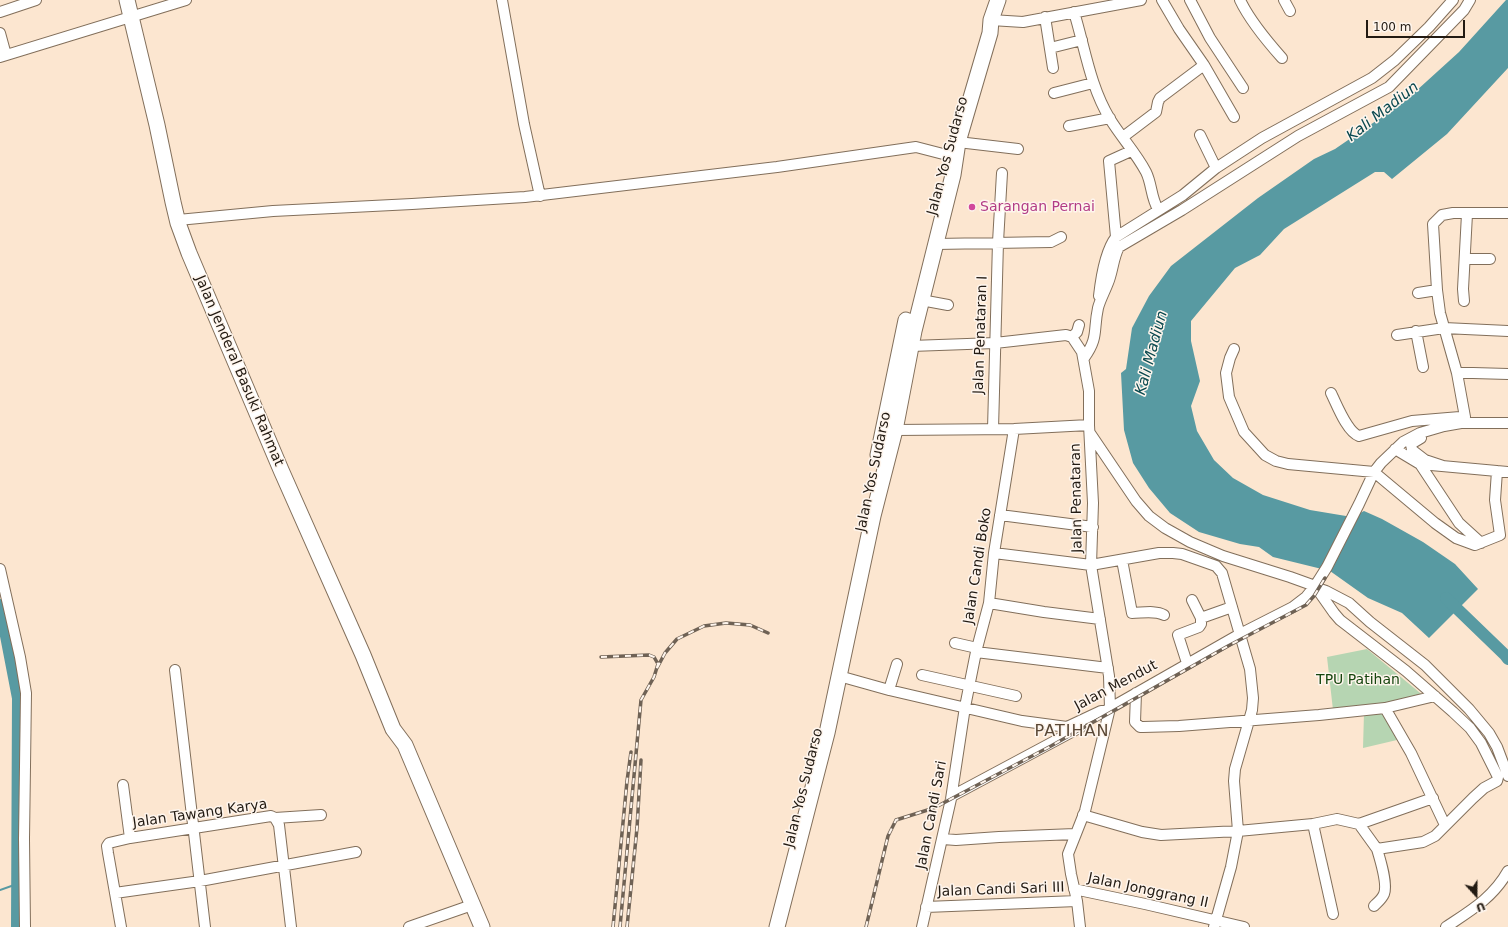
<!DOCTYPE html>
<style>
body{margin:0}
#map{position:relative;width:1508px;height:927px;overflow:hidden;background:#fce6d0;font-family:"DejaVu Sans",sans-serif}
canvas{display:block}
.north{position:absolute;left:1456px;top:875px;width:40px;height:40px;-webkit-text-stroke:3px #fef5ed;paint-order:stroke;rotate:159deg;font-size:11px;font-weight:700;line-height:16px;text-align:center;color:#221a12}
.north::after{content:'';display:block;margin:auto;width:14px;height:18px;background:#221a12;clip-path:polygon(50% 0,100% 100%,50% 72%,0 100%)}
.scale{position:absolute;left:1366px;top:20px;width:99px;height:18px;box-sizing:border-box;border:2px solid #221a12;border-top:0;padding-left:5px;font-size:12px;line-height:14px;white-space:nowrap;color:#221a12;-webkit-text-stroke:3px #fef5ed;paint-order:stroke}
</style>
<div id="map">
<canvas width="1508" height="927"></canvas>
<div class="north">U</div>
<div class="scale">100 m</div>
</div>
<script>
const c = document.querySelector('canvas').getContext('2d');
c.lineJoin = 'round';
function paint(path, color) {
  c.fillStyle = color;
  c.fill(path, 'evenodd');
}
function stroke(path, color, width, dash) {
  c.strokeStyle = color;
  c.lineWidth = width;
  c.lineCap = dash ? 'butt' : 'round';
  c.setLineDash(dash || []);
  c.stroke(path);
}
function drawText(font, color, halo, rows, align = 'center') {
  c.font = font + ' "DejaVu Sans",sans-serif';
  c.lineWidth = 3;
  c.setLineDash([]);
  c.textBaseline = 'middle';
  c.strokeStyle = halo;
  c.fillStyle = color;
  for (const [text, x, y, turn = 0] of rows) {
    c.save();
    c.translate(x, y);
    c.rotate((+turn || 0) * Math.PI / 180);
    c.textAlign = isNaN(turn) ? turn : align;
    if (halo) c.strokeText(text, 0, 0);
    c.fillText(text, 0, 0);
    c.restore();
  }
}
paint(new Path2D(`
 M 1367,649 L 1425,697 L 1396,705 L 1333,710 L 1327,657 Z
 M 1383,712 L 1397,740 L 1363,748 L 1364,713 Z`), '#b6d5b2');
paint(new Path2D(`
 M 1506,0 L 1508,0 L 1508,68 L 1447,134 L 1392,179 L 1384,172 L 1375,172 L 1284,229 L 1260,255 L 1235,268 L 1191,321 L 1191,341 L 1200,381 L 1191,406 L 1197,431 L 1214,460 L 1233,478 L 1263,495 L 1310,510 L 1352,517 L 1364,511 L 1382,519 L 1423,542 L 1455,564 L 1478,589 L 1429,638 L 1402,613 L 1368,598 L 1330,571 L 1273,557 L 1259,547 L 1240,544 L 1199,532 L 1170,513 L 1149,488 L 1133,463 L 1124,430 L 1121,373 L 1126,369 L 1132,328 L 1149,296 L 1171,266 L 1258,198 L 1314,159 L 1335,149 L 1405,101 L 1459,52 Z`), '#589aa2');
stroke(new Path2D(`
 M 0,890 L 17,884`), '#589aa2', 2);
stroke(new Path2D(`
 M 1446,598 L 1505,655 L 1508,659
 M 0,605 L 18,698 L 17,927`), '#589aa2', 12);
const minor = new Path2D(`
 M 502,0 L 524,124 L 540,196
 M 1162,0 L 1179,29 L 1204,65 L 1234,117
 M 1190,0 L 1210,38 L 1243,88
 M 1240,0 C 1250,21 1266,40 1282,58
 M 1284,0 L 1290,11
 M 0,12 L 36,0
 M 1074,12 C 1085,48 1090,86 1110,119 C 1121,137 1136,153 1146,172 C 1152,184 1151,198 1158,209
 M 1045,17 L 1053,68
 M 991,20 L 1023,22 L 1141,0
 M 0,33 L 6,55
 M 1050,48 L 1082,40
 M 0,57 L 186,0
 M 1054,93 L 1093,83
 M 1069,126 L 1110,118
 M 1123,137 L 1156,112 L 1158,102 L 1160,98 L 1204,65
 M 958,142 L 1018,149
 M 1216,168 L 1262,138 L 1372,78 L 1395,60 L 1429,27 L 1453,0
 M 178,220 L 273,211 L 412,204 L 525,197 L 777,167 L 916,147 L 947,155
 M 1116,237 L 1109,161 L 1131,151
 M 936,244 L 1051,242 L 1061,237
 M 1465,259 L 1490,259
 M 1418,293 L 1437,290
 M 1099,296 C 1101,278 1105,251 1116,237 L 1183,195 L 1216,168 L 1200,135
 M 921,300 L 948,305
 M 1464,301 L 1463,289 L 1467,214
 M 1416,331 L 1423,367
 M 1397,335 L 1444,328 L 1508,331
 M 1072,337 L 1077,332 L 1079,325
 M 911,346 L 995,343 L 1066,335 L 1072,337 L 1082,352 L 1089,391 L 1089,425 L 1093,503 L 1091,565 L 1109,676 L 1110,708 L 1085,811 L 1068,854 L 1071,874 L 1077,901 L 1080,927
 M 1234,349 L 1230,358 L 1226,373 L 1229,397 L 1244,432 L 1265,455 L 1276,461 L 1288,464 L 1374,472 L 1435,523 L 1456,538 L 1475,545 L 1500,535 L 1495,500 L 1497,471
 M 1084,358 C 1099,337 1093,331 1098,308 C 1100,300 1105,291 1108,283 C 1113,271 1113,258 1119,247 L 1182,210 L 1298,136 L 1389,87 L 1464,10 L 1470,0
 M 1457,373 L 1473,373 L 1508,374
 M 1331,393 C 1337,405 1347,432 1359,436 L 1412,421 L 1460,417
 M 1465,417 L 1457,373 L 1440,313 L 1437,290 L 1433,224 L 1442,215 L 1453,213 L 1508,213
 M 993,429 L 998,242 L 1002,173
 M 895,430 L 1014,429 L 1089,425
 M 1090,433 L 1136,501 L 1149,516 L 1165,528 L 1190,542 L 1223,556 L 1290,577 L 1315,586 L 1334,613 L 1340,620 L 1406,671 L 1453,712 L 1470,728 L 1481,743 L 1498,777 L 1497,781 L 1484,788 L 1473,798 L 1435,836 L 1423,842 L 1377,849 L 1359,824
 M 1421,438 L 1411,444 L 1412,450 L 1425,460 L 1443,466
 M 1395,449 L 1420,464 L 1508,472
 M 1420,464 L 1459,523 L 1481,543
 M 1000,515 L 1093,527
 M 994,553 L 1091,565 L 1159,553 L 1173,553 L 1182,554 L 1216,566 L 1222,573 L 1250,669 L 1253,698 L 1252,710 L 1235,769 L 1234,781 L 1238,831 L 1231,867 L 1214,927
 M 1122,560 L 1132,613 C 1142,613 1155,610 1164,615
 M 0,569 L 20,657 L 26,693 L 24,839 L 25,927
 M 1317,588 L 1326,591 L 1349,603 L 1370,622 L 1425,665 L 1469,709 L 1489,733 L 1497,747 L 1508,776
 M 1192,600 L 1201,618 L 1232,607
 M 989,603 L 1044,612 L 1100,619
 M 955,643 L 977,648
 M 976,652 L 1108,668
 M 1187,663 L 1178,635 L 1199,627 L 1201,624 L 1201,618
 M 175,670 L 205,927
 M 922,675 L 1016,696
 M 839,676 L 889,690 L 1022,721 L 1067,727 L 1101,711 L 1105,711 L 1240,634 L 1293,607 L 1306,597 L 1315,586 L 1327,567 L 1359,504 L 1374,472 L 1381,463 L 1403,442 L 1420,433 L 1444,426 L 1461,423 L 1508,423
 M 889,690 L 897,664
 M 1136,693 L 1135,722 L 1140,727 L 1143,727 L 1179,726 L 1319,715 L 1385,708 L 1435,696
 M 1385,708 L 1411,753 L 1445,825
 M 123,785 L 130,838
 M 952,796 L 1081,727
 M 1083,815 L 1142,832 L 1161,835 L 1238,831 L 1313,824 L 1337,819 L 1359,824
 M 275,818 L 321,815
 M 1313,824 L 1333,914
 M 1359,824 L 1433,798
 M 943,839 L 956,840 L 999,837 L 1075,834
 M 1074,889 L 1145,904 L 1244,927
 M 115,893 L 200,881 L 356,852
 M 1374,906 C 1377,903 1382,899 1384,894 C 1388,884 1380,859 1377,849
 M 926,907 L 1077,901
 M 121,927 L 108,853 L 107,846 L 109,843 L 130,838 L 271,816 L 275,818 L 279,825 L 291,927
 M 409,927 L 472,905
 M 922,927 L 951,799 L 965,707 L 976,652 L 989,603 L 994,553 L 1014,429
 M 1446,927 C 1470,911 1493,898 1508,871`);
const highway = new Path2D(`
 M 127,0 L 157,125 L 173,202 L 178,223 L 189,253 L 281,470 L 363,655 L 393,729 L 405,745 L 482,927
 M 878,455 L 906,320
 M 777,927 L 827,733 L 873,516 L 895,430 L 914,331 L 953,175 L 958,142 L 990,33 L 991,20 L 998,0`);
stroke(minor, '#826f5b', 12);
stroke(highway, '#826f5b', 17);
stroke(minor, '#fff', 10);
stroke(highway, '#fff', 15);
const rail = new Path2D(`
 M 601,657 L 649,655 L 654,657 L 658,664 L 654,677 L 641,700 L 620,927
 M 657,668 L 665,653 L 677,639 L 704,626 L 726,623 L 750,625 L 768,633
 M 613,927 L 627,781 L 631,752
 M 627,927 L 637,828 L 641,760
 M 866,927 L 888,836 L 896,820 L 934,808 L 1051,746 L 1228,646 L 1306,605 L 1314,596 L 1325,578`);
stroke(rail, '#6f6255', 3.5);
stroke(rail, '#fef5ed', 2, [6]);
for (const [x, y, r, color] of [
 [972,207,4,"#d1479c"]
]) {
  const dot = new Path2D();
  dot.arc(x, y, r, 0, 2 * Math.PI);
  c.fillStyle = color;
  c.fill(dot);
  stroke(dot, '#fef5ed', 1.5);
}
drawText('14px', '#221a12', '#fef5ed', [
 ["Jalan Yos Sudarso",948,156,-75],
 ["Jalan Penataran I",981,335,-88],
 ["Jalan Jenderal Basuki Rahmat",239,371,67],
 ["Jalan Yos Sudarso",874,472,-78],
 ["Jalan Penataran",1077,498,-91],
 ["Jalan Candi Boko",978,566,-81],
 ["Jalan Mendut",1116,686,-28],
 ["Jalan Yos Sudarso",804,788,-76],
 ["Jalan Tawang Karya",200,814,-8],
 ["Jalan Candi Sari",932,815,-79],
 ["Jalan Candi Sari III",1001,890,-2],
 ["Jalan Jonggrang II",1148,891,12]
]);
drawText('14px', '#b23c85', '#fef5ed', [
 ["Sarangan Pernai",980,207]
], 'left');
drawText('14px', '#15450e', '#fef5ed', [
 ["TPU Patihan",1358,680]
]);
drawText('italic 15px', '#09484e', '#fef5ed', [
 ["Kali Madiun",1383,112,-38],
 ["Kali Madiun",1152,353,-75]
]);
c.letterSpacing = '1px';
drawText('16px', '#5a4836', '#fef5ed', [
 ["PATIHAN",1072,732]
]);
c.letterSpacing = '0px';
</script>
